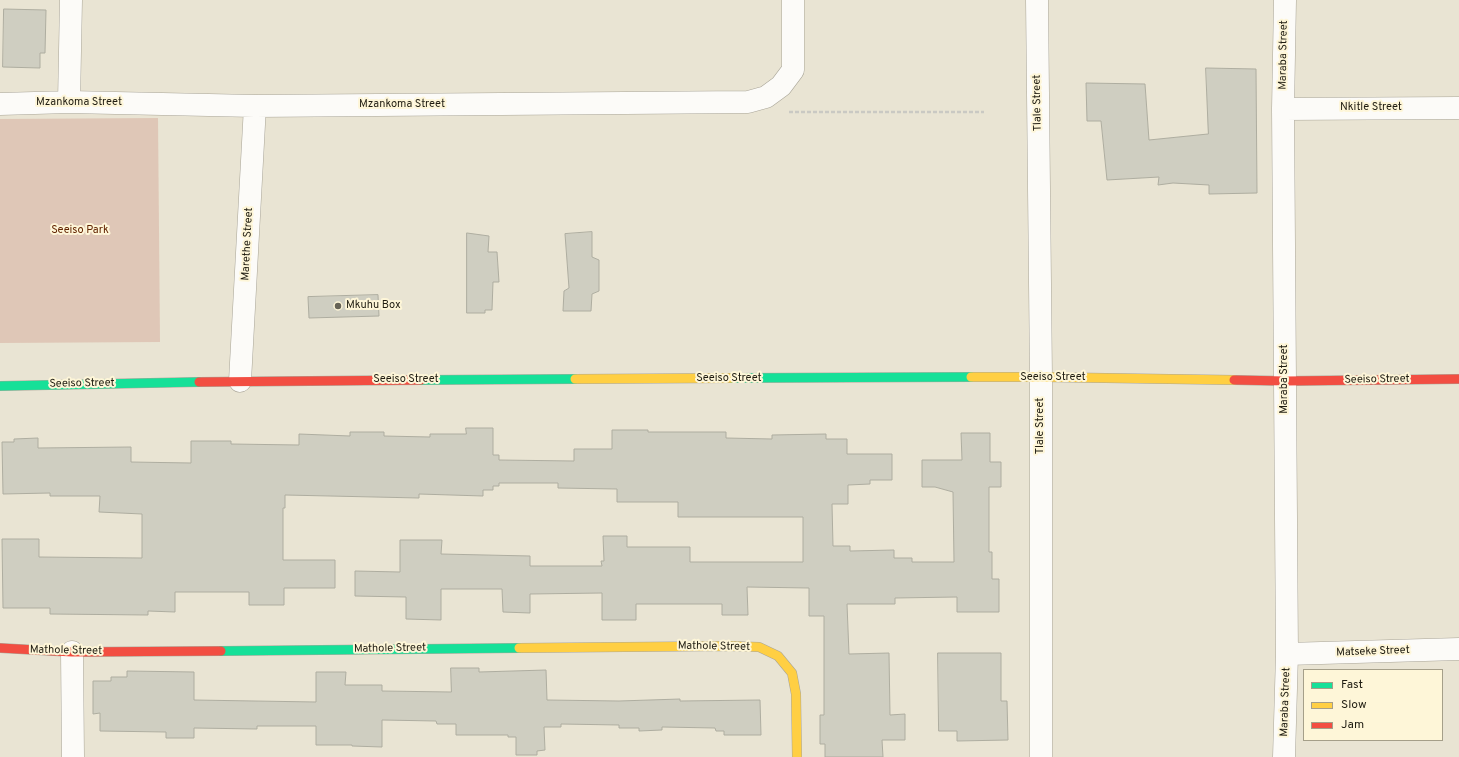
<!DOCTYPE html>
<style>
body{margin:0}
#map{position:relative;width:1459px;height:757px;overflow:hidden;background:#e9e4d3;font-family:Overpass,sans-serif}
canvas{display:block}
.legend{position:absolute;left:1303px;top:669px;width:140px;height:72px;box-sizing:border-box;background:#fef6d8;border:1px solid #a59f89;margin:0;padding:5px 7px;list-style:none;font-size:12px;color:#201d12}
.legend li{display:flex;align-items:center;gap:8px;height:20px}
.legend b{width:20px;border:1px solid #a59f89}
</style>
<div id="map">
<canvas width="1459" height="757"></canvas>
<ul class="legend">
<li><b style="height:5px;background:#16e098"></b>Fast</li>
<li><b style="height:5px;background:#ffcf43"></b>Slow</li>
<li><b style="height:5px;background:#f24e42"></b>Jam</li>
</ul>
</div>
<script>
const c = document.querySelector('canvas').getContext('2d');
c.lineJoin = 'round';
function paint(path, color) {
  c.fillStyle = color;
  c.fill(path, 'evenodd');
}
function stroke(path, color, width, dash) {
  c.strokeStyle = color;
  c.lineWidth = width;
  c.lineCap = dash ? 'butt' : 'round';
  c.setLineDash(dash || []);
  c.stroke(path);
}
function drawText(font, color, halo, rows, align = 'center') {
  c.font = font + ' Overpass,sans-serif';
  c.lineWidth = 4;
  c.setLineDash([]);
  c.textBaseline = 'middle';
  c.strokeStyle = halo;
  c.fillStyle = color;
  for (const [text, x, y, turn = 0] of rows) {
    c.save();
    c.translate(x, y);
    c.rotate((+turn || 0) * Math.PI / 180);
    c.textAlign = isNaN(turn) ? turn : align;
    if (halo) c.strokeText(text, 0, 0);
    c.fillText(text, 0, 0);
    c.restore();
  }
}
paint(new Path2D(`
 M 158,118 L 160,342 L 0,343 L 0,119 Z`), '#dfc7b7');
const building = new Path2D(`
 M 4,9 L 46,10 L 45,53 L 40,53 L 40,68 L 3,67 Z
 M 1206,68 L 1256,69 L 1257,193 L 1209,194 L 1209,185 L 1173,183 L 1158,185 L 1159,177 L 1107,180 L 1101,121 L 1087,121 L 1086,83 L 1145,84 L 1149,140 L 1208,134 Z
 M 592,232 L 592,257 L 599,260 L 599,291 L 592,294 L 591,311 L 563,311 L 564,291 L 569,288 L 565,234 Z
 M 467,233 L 489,236 L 488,252 L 497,252 L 499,282 L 493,282 L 492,310 L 485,310 L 485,313 L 467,313 Z
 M 378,295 L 379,316 L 309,318 L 308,297 Z
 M 466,428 L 493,428 L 493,455 L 499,455 L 499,460 L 574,461 L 574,449 L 612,449 L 612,430 L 648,430 L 648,432 L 726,432 L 726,438 L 772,439 L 772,435 L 826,434 L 826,439 L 847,439 L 847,454 L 892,454 L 892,480 L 870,480 L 870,484 L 848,485 L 848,504 L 832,504 L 833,546 L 850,546 L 850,551 L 894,550 L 894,558 L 912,558 L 912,562 L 954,562 L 953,492 L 935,487 L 922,487 L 922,460 L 962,460 L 961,433 L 990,433 L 990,462 L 1001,462 L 1001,487 L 989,487 L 989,552 L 992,552 L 992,579 L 999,579 L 999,612 L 957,612 L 957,597 L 895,598 L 895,604 L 847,604 L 849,654 L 889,653 L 890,715 L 905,714 L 905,740 L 882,740 L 883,757 L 825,757 L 825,744 L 820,744 L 820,715 L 824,715 L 824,616 L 809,616 L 809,588 L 747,587 L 748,615 L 722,615 L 722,604 L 636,604 L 636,620 L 602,620 L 602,593 L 530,594 L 530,613 L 503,612 L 502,589 L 441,589 L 441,620 L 406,619 L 406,597 L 355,596 L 355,571 L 400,572 L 400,540 L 442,540 L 441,554 L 530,556 L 530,566 L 602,566 L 601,561 L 604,561 L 603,536 L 627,536 L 627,547 L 690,547 L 690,562 L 803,562 L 803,517 L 678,517 L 678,502 L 617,502 L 617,489 L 558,488 L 558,483 L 499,483 L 499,486 L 493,486 L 493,490 L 483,490 L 483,496 L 419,494 L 419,498 L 285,495 L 285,508 L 283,508 L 283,560 L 335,560 L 335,588 L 284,588 L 284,605 L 249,605 L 249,592 L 175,592 L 175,612 L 148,611 L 148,615 L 50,614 L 50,608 L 3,608 L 2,539 L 39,539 L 39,557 L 142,558 L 142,514 L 99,512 L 100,496 L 50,496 L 50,493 L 3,494 L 2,442 L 14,442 L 14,439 L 38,438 L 38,448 L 131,447 L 131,462 L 191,463 L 191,441 L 231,441 L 231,444 L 299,445 L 299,434 L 350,436 L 350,432 L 384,432 L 384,436 L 430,437 L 430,434 L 466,434 Z
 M 938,653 L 1001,653 L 1001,701 L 1007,701 L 1008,740 L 957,741 L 957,731 L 939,731 Z
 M 451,668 L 479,668 L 479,672 L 546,670 L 547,700 L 619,701 L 680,699 L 680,701 L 760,700 L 761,735 L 724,735 L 724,731 L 716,731 L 715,728 L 662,727 L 662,730 L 639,731 L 639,728 L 619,728 L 619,725 L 561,724 L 561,727 L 544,727 L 545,750 L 537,751 L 537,755 L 516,755 L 516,737 L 508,737 L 508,735 L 456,735 L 456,724 L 437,724 L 436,721 L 382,720 L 382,747 L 352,746 L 352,745 L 316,745 L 316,726 L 257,726 L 257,729 L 194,728 L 194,738 L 166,738 L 166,732 L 100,731 L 100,713 L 93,714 L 93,681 L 111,681 L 111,677 L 127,677 L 127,671 L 194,672 L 194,700 L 316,702 L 316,672 L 346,672 L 345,685 L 382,685 L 382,691 L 451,692 Z`);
paint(building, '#cfcec1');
stroke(building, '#aeada0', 1);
const street = new Path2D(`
 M 1037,0 L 1041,377 L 1041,757
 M 69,102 L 71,0
 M 0,104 L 69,102 L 255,106 L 748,102 L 766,97 L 781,86 L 793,70 L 793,0
 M 1283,109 L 1459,108
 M 240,381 L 255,106
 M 72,652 L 73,757
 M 1287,654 L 1459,649
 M 1284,757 L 1287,654 L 1283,109 L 1285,0`);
const fast = new Path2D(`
 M 732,378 L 971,377
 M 421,380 L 575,379
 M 0,386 L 199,382
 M 221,651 L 519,648`);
const slow = new Path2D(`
 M 971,377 L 1041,377 L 1234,380
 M 575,379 L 732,378
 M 519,648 L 730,646 L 759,647 L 778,656 L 792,673 L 796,694 L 797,757`);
const jam = new Path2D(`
 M 1234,380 L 1286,381 L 1459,379
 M 199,382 L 421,380
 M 0,648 L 72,652 L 221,651`);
stroke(street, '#a9a598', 23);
stroke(fast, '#a9a598', 10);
stroke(slow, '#a9a598', 10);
stroke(jam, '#a9a598', 10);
stroke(new Path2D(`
 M 789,112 L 984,112`), '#cac9c3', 2.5, [4, 2]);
stroke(street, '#fcfbf8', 22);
stroke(fast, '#16e098', 9);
stroke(slow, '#ffcf43', 9);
stroke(jam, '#f24e42', 9);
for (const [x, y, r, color] of [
 [338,306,4,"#666356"]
]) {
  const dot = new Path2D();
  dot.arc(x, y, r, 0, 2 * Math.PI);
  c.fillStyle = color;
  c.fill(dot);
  stroke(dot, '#fef6d8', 1.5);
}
drawText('11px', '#201d12', '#fef6d8', [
 ["Maraba Street",1284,55,-89],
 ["Mzankoma Street",79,103],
 ["Tlale Street",1038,103,-91],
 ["Mzankoma Street",402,105],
 ["Nkitle Street",1371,108],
 ["Marethe Street",248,244,-87],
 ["Seeiso Street",1053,378],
 ["Seeiso Street",729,379],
 ["Maraba Street",1285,379,-90],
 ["Seeiso Street",406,380],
 ["Seeiso Street",1377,380,-1],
 ["Seeiso Street",82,384,-1],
 ["Tlale Street",1041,426,-90],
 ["Mathole Street",714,647,1],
 ["Mathole Street",390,649,-1],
 ["Mathole Street",66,651,1],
 ["Matseke Street",1373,652,-2],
 ["Maraba Street",1286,702,-88]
]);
drawText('11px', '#632502', '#fef6d8', [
 ["Seeiso Park",80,231]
]);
drawText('11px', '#201d12', '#fef6d8', [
 ["Mkuhu Box",346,306]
], 'left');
</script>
